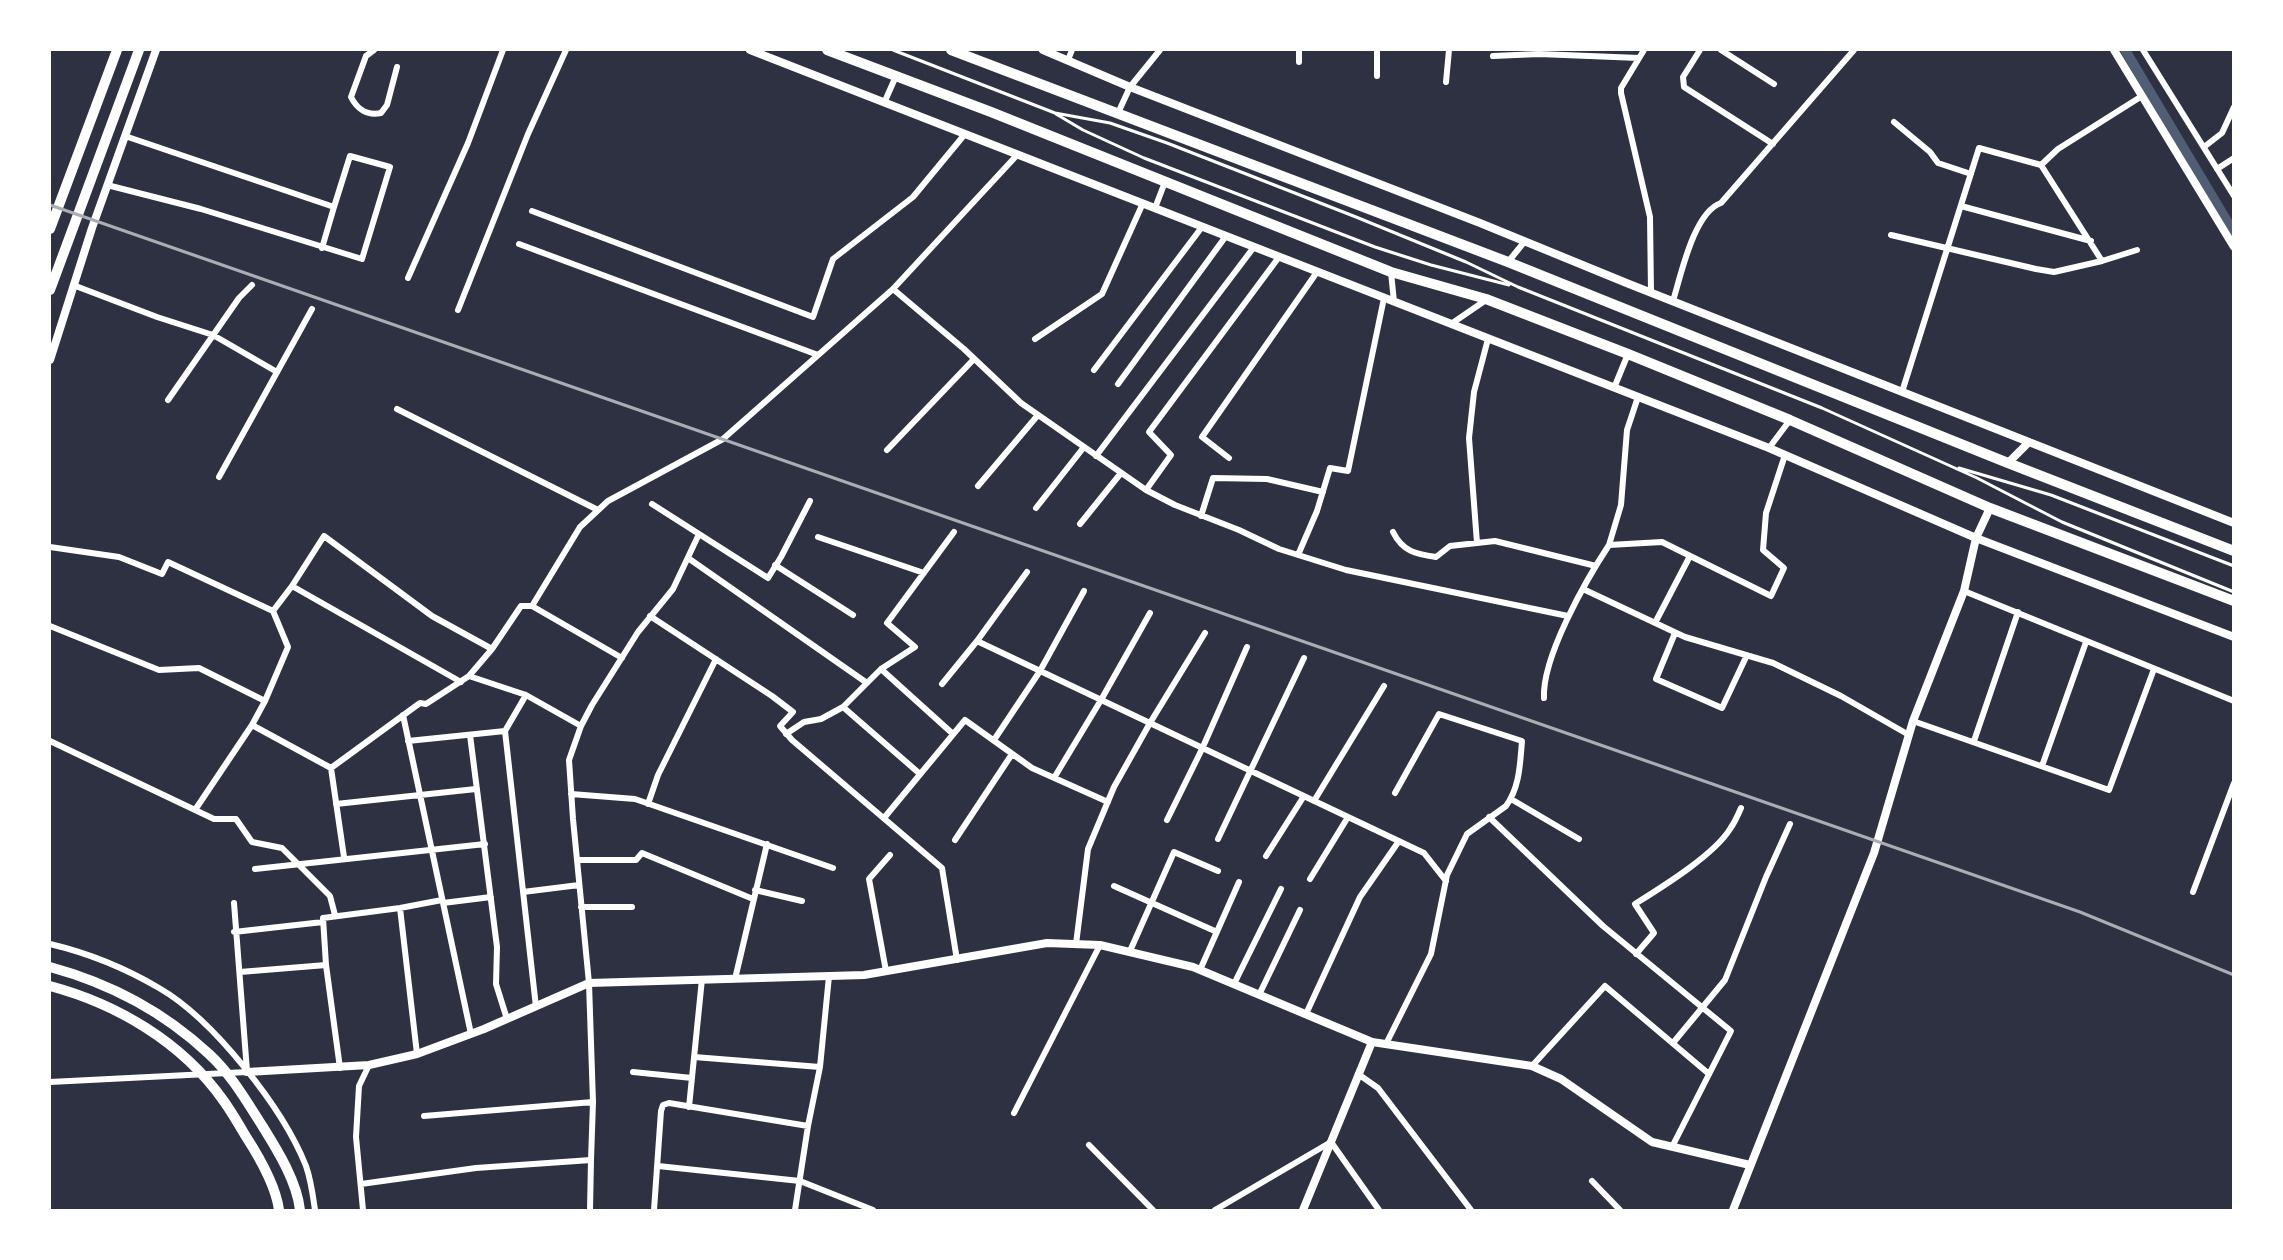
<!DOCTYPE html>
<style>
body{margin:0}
#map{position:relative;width:2283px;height:1260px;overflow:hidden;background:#2d3142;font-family:Figtree,sans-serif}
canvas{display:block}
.frame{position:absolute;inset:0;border:51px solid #fff;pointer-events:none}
</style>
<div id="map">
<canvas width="2283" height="1260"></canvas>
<div class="frame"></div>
</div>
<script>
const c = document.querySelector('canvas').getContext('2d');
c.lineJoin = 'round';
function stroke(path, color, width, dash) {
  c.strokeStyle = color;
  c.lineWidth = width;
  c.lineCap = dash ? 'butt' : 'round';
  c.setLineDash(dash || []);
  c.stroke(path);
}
stroke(new Path2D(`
 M 2125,50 L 2234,233`), '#4f5d75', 10);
stroke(new Path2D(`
 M 893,50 L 1055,113 L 1110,123 L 1167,143 L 1356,217 L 1466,262 L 1518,287 L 1822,408 L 1977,478 L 2062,522 L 2234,592
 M 1056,114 L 1083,130 L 1144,158 L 1375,247 L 1431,265 L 1509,285
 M 1959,468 L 2051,495 L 2234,566`), '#fff', 3);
stroke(new Path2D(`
 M 374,50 L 366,56 L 351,97 C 357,109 367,116 381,113 L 387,105 L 397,67
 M 1644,50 L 1621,88 L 1621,93 L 1650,217 L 1651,292
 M 1700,50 L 1683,77 L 1684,87 L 1773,144
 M 1721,50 L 1774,84
 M 2143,50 L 2234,196
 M 1493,56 L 1539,54 L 1639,58
 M 1068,60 L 1072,50
 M 1299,62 L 1299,50
 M 1377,76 L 1377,50
 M 1446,82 L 1449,50
 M 885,101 L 896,76
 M 1118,113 L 1130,87 L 1160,50
 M 1894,122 L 1930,152 L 1938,163 L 1971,174
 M 125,136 L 334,207 L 322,248
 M 2204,147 L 2222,133 L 2234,107
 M 2217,169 L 2234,158
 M 107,185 L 201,209 L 362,259 L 390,167 L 350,156 L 334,207
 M 1961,206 L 2091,241
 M 1155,208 L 1165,182
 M 532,211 L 813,317 L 833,259 L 913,197 L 965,134
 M 1891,235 L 2036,269 L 2054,272 L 2102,261 L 2041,165
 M 519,244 L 818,355
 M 2102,261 L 2137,250
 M 1508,262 L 1525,241
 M 1391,272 L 1394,302
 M 408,278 L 468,143 L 503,50
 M 73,285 L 157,317 L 213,335 L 277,372
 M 893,289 L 964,349 L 1021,403 L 1146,490 L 1175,505 L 1239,530 L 1279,549 L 1346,570 L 1568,616
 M 1673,301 C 1681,275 1694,212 1721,203 L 1854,50
 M 458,310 L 528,134 L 566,50
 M 1451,324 L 1486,300
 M 1035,339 L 1102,294 L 1143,203
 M 1094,370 L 1202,227
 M 1118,384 L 1226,236
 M 1614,388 L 1628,354
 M 1902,392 L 1979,148 L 2041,165 L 2058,149 L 2142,96
 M 168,400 L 239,298 L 252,285
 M 397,409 L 598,510
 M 1769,448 L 1790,420
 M 887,450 L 974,359
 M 1096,456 L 1254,247
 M 1229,458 L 1202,437 L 1317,272
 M 219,477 L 312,309
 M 978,486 L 1038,415
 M 1146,490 L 1171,455 L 1149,432 L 1279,257
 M 652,504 L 768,578 L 781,557 L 810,501
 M 1036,508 L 1084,447
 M 1201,516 L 1213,478 L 1267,479 L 1323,492
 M 1080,524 L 1121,473
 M 1393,532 C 1403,552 1416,554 1436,557 L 1450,546 L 1495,541 L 1596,566
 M 818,537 L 924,573
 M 1477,543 L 1469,438 L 1474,392 L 1488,339
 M 1609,545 L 1621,505 L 1627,430 L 1638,397
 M 50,547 L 119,557 L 162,574 L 168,562 L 273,611 L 292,586 L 461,682
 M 1298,555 L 1317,511 L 1330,468 L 1348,471 L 1384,298
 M 688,558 L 867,683
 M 775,565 L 853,615
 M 292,586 L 324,536 L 432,616 L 492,649
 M 1583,589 L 1685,637 L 1773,663 L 1841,696 L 1909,735
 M 1964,591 L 2234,701
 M 532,606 L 580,527 L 608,501 L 723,439 L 893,289 L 1018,154
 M 650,616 L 772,696 L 793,712 L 780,726 L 792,740 L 942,868 L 957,960
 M 1655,623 L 1690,556
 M 50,626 L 159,670 L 199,668 L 265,701 L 252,725
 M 1675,633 L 1656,679 L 1722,708 L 1747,655
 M 977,641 L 1424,853 L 1446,881
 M 881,669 L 953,734
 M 469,676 L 492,649 L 521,606 L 532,606 L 622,658
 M 942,684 L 977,641 L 1027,572
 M 1544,698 C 1542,657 1586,580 1609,545 L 1662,542 L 1771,596 L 1784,568 L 1763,550 L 1766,513 L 1785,455
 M 265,701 L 288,647 L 273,611
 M 843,707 L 920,774
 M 403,715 L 471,1034
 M 1913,721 L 2109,790 L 2154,669
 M 505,731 L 536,1007
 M 786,734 L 804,722 L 821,719 L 843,707 L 881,669 L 915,647 L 887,623 L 954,532
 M 470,735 L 497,947 L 496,984 L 507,1019
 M 994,740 L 1040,671 L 1084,591
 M 50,741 L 214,819 L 236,819 L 252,842 L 282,848 L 330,896 L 335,915
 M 408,741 L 505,731 L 526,695
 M 1974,741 L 2018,612
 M 2042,766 L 2086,642
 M 331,768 L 344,857
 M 1054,778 L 1101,700 L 1150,613
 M 571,794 L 635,799 L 833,868
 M 1511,799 L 1579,839
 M 1314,801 L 1384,686
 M 336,804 L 476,789
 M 648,804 L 658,775 L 716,659
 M 195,810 L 252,725 L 331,768 L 420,703 L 426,704 L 469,676 L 526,695 L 581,726
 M 1489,817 L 1603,926 L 1731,1031 L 1672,1147
 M 884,818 L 965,720 L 1032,768 L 1108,802
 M 1167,820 L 1202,749 L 1247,647
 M 1218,839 L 1304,658
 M 955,840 L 1012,754
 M 1266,856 L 1304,796
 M 577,860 L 636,860 L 642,853 L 753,899
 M 255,869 L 485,844
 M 1310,879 L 1348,817
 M 1114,886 L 1217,932
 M 755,890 L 802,901
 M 523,892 L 579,885
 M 2193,892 L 2234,783
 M 234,903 L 247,1071
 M 443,903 L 491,897
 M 581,907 L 632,907
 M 400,908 L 417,1054
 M 234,932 L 323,922
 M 50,944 C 88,953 125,968 159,988 C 213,1019 283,1108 306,1166 C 311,1180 313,1196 315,1210
 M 1076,944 L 1088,849 L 1114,787 L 1150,723 L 1205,633
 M 1130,951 L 1174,852 L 1218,871
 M 1636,954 L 1654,933 L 1635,904 C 1662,887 1714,855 1730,829 C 1735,822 1738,815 1741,808
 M 1200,970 L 1239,882
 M 886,971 L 869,879 L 890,855
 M 240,972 L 326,965
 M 735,979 L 767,844
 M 1234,984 L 1281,889
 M 1259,995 L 1300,910
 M 1306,1014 L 1360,897 L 1399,841
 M 1673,1043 L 1725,980 L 1766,877 L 1790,824
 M 1386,1044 L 1431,954 L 1447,875 L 1467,834 L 1506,806 C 1520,787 1520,763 1522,741 L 1439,714 L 1395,793
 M 694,1057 L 820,1067
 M 1532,1066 L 1605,986 L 1709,1074
 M 340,1068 L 326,965 L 323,918 L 400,908 L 442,900
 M 633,1072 L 692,1078
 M 1358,1074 L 1378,1088 L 1471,1210
 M 50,1082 L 247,1072
 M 689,1107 L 702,979
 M 1014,1113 L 1100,945
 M 424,1116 L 593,1102
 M 1089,1145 L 1153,1210
 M 658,1166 L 800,1181 L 873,1210
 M 1592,1181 L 1620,1210
 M 361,1184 L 476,1168 L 591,1160 L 593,1102 L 589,983 L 573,819 L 569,760 L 581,726 L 592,705 L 638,632 L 673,589 L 699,534
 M 363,1210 L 356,1137 L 359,1086 L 369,1065
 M 590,1210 L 591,1160
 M 654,1210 L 661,1111 L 663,1105 L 669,1103 L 808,1126
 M 795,1210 L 808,1126 L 820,1067 L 829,976
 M 1215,1210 L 1331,1142 L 1379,1210`), '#fff', 6);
stroke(new Path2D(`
 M 750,50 L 1769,448 L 1976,538 L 2234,637
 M 1043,50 L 1130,87 L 1480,223 L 1629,284 L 2234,523
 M 50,360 L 92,228 L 156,50
 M 2008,463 L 2029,442
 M 247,1072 L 369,1065 L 417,1054 L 484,1029 L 589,983 L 864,975 L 1047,943 L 1100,945 L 1193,967 L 1372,1042 L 1532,1066 L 1561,1079 L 1652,1142 L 1750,1165
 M 1303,1210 L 1372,1042
 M 1733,1210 L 1874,853 L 1913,721 L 1964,591 L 1976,538 L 1990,508`), '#fff', 8);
stroke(new Path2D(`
 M 2114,50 L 2234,247`), '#fff', 8);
stroke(new Path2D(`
 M 827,50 L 991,112 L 1391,272 L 1486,299 L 1628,354 L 1790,420 L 1990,508 L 2234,601
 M 951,50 L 1508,262 L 2008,463 L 2234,551
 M 50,229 L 117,50
 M 50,290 L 139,50`), '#fff', 10);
stroke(new Path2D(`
 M 50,967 C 109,983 164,1012 209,1054 C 231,1074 247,1102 263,1127 C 278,1151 297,1182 300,1210
 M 50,986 C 117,1004 182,1042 223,1100 C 231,1111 238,1123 245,1135 C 258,1155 276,1187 279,1210`), '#fff', 10);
stroke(new Path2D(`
 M 50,205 L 2080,912 L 2234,975`), '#abadb3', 3);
</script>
